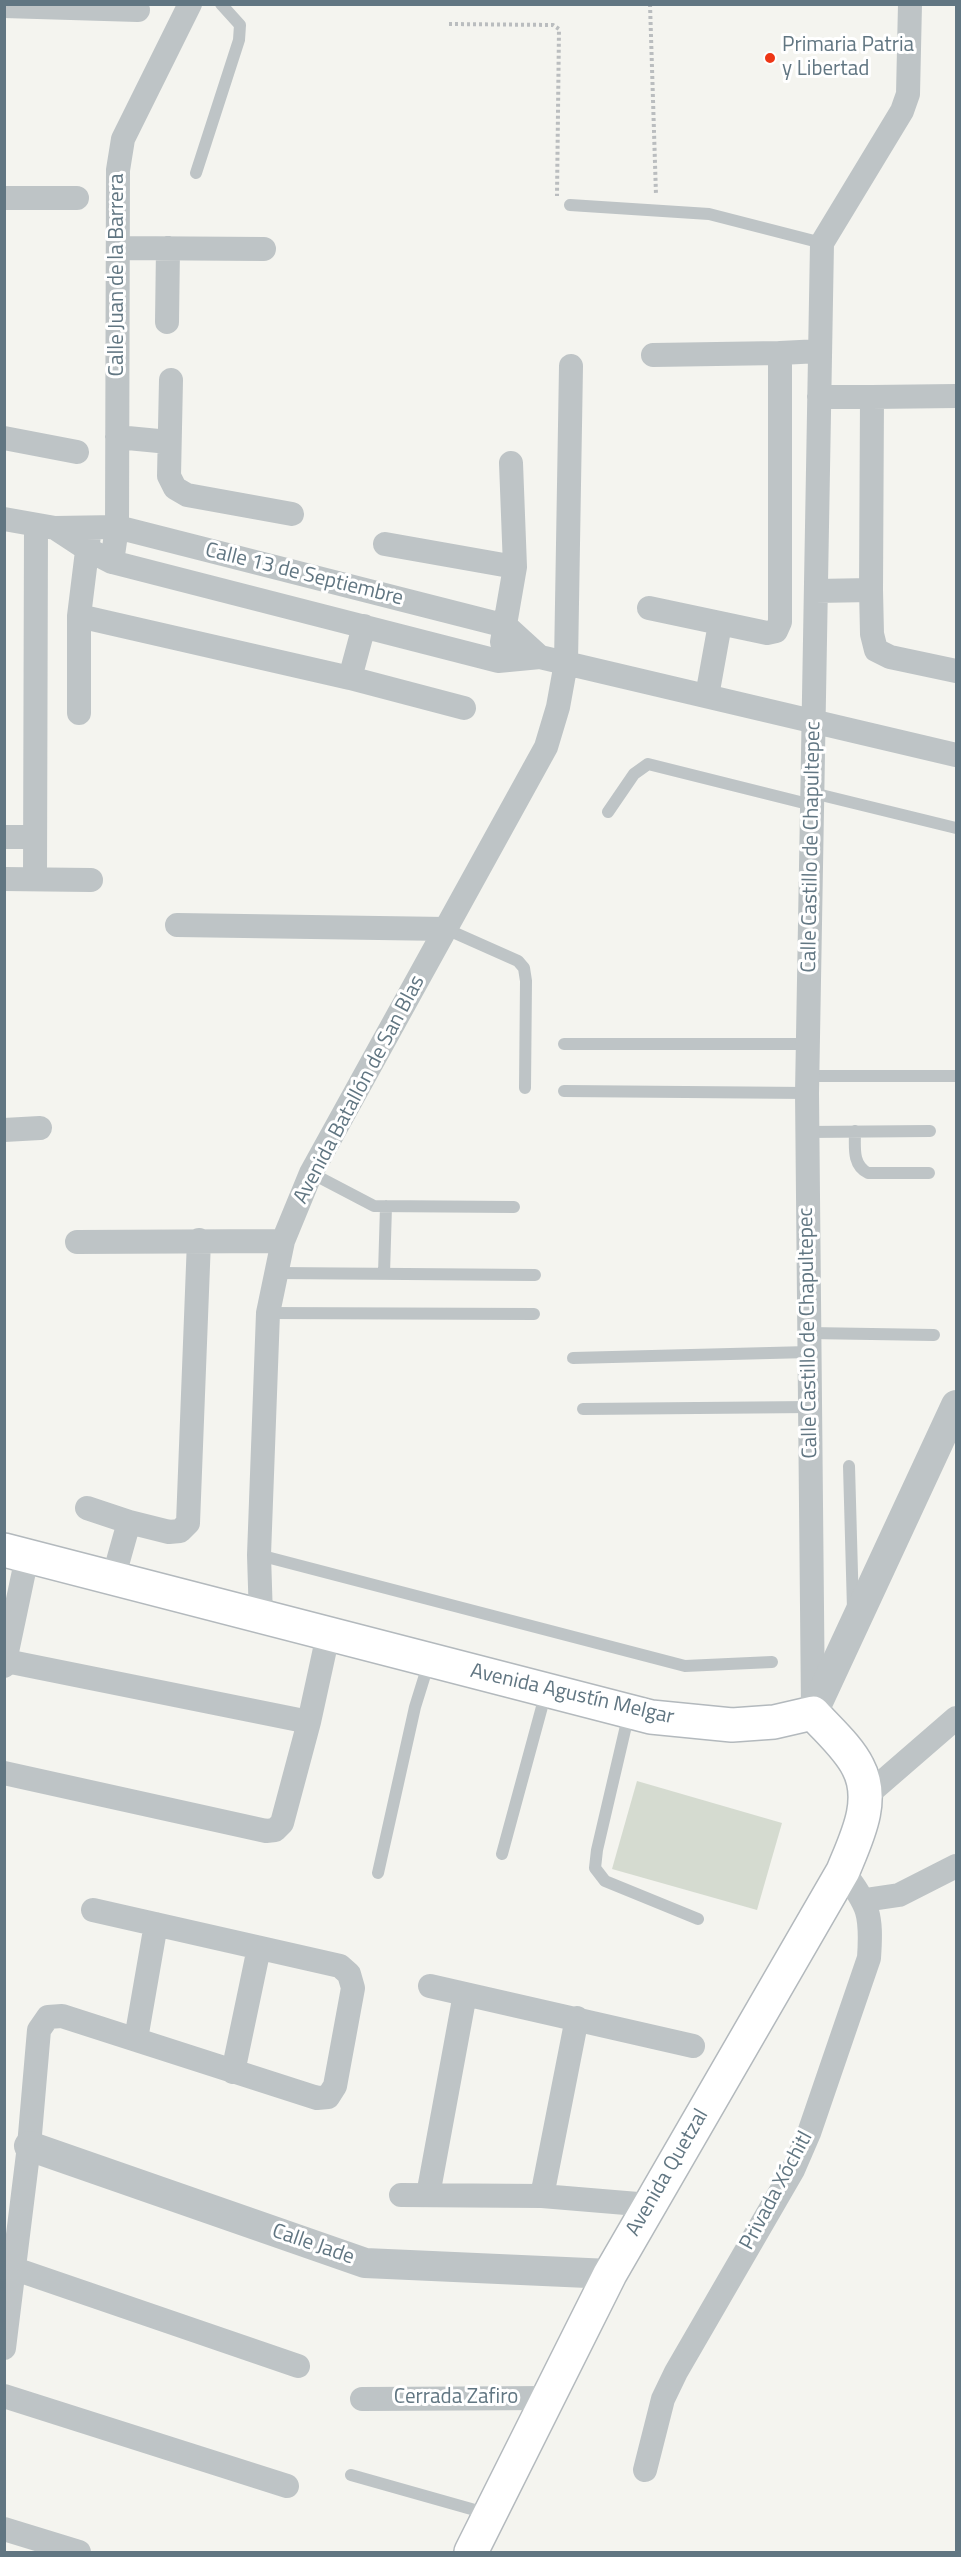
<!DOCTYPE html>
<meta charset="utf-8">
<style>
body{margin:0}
#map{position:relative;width:961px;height:2557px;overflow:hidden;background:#f4f4ef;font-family:"Titillium Web",sans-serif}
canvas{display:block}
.frame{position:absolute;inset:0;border:6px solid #617682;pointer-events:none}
</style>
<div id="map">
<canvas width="961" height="2557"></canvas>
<div class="frame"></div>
</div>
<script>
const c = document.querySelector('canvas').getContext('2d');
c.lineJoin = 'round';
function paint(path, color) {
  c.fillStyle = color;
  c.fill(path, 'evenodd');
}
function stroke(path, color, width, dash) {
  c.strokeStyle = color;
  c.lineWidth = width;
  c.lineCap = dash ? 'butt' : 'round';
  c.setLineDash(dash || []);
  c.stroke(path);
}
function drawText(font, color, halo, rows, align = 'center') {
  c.font = font + ' "Titillium Web",sans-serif';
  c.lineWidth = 6;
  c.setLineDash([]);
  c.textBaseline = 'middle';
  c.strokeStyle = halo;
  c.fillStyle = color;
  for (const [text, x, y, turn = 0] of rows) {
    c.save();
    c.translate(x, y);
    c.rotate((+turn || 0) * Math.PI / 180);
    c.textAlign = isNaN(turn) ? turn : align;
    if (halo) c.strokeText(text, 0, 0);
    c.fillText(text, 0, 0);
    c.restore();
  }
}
paint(new Path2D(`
 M 637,1781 L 782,1823 L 757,1910 L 612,1869 Z`), '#d5dbd0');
const secondary = new Path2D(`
 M 4,1550 L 651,1717 L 732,1725 L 774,1722 L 813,1713 C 828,1730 848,1747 858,1767 C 876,1801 856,1839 843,1871 L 610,2274 L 471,2552`);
stroke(secondary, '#b3b9bd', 36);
stroke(new Path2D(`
 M 650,4 L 656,195
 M 449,24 L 553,25 L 559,29 L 557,196`), '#babdbf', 4, [3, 3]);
stroke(new Path2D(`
 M 196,173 L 239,40 L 240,25 L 221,4
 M 570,205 L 709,214 L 822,243
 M 813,793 L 956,828
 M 608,812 L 634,774 L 648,764 L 812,805
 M 446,929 L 518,961 L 524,968 L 526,981 L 525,1088
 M 564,1044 L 808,1044
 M 807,1076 L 956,1076
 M 564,1091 L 807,1093
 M 855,1131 C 855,1147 852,1165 868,1173 L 929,1173
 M 807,1132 L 930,1131
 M 311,1173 L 374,1206 L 514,1207
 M 277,1273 L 535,1275
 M 384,1274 L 386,1206
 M 268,1313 L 534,1314
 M 809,1333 L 934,1335
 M 573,1358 L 809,1352
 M 583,1409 L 811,1407
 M 849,1466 L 853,1609
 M 259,1555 L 685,1666 L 772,1662
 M 629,1713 L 597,1850 L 595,1868 L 605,1881 L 698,1919
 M 502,1854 L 546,1692
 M 378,1873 L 415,1707 L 429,1662
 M 351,2475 L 489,2514`), '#bec4c6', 12);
stroke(new Path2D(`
 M 4,6 L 138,10
 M 4,198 L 77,198
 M 118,248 L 264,249
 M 167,322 L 168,248
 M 780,353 L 820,351
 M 171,380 L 169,476 L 175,488 L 187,495 L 292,514
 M 956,396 L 872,397 L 871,590 L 872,634 L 876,650 L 890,657 L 956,671
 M 819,397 L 872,397
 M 117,437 L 169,442
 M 4,438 L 77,452
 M 4,519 L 55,528 L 117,527 L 506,626 L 540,657
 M 55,528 L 87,549 L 112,562 L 498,661 L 540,657 L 956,755
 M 385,544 L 515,567
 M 112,562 L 117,527 L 118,170 L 123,139 L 190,4
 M 816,591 L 871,590
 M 649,608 L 767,633 L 776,631 L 780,622 L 780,353 L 653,355
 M 79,616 L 350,678 L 464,708
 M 502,642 L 515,567 L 511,463
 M 350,678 L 364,626
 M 707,696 L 720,624
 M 79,713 L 79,616 L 89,535
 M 4,837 L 35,837
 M 4,879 L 91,880
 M 35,879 L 36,525
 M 177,925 L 446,929
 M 4,1130 L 40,1128
 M 77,1242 L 283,1241
 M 87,1508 L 129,1522
 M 113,1579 L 129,1522 L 169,1532 L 180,1531 L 188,1523 L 199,1240
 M 261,1618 L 259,1555 L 268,1313 L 283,1241 L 311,1173 L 546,747 L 558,707 L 566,663 L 571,366
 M 6,1661 L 309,1722
 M 4,1666 L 27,1557
 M 813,1710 L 807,1093 L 822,243 L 902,111 L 908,94 L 910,4
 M 4,1773 L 266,1831 L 275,1830 L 282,1823 L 309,1722 L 328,1635
 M 866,1796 L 956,1718
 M 865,1900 L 899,1895 L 956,1866
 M 430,1986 L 693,2046
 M 136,2039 L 156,1924
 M 233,2072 L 259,1948
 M 401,2195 L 542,2196 L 650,2205
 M 428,2195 L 465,1994
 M 542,2196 L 577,2018
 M 15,2269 L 298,2366
 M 4,2348 L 29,2146 L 39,2030 L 48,2017 L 62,2016 L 317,2098 L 328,2097 L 335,2086 L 353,1988 L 349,1974 L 340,1966 L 93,1910
 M 4,2396 L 287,2486
 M 362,2399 L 550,2398
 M 645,2470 L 663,2399 L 676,2372 L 793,2170 L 809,2133 L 869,1958 C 872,1914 869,1906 843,1871
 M 4,2529 L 79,2552`), '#bec4c6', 24);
stroke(new Path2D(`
 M 813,1713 L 956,1405
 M 29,2146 L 365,2263 L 610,2274`), '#bec4c6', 30);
stroke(secondary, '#fff', 33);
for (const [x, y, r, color] of [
 [770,58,6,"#ee3615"]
]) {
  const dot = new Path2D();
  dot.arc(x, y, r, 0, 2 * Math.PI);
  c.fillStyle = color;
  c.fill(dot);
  stroke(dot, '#fff', 2);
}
drawText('21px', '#617682', '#fff', [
 ["Primaria Patria",782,46],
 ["y Libertad",782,70]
], 'left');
drawText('21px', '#617682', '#fff', [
 ["Calle Juan de la Barrera",118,275,-90],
 ["Calle 13 de Septiembre",304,575,14],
 ["Calle Castillo de Chapultepec",812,847,-89],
 ["Avenida Batallón de San Blas",360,1090,-62],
 ["Calle Castillo de Chapultepec",809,1333,-91],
 ["Avenida Agustín Melgar",572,1695,13],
 ["Avenida Quetzal",668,2173,-60],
 ["Privada Xóchitl",777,2191,-62],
 ["Calle Jade",313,2245,19],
 ["Cerrada Zafiro",456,2398]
]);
</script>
